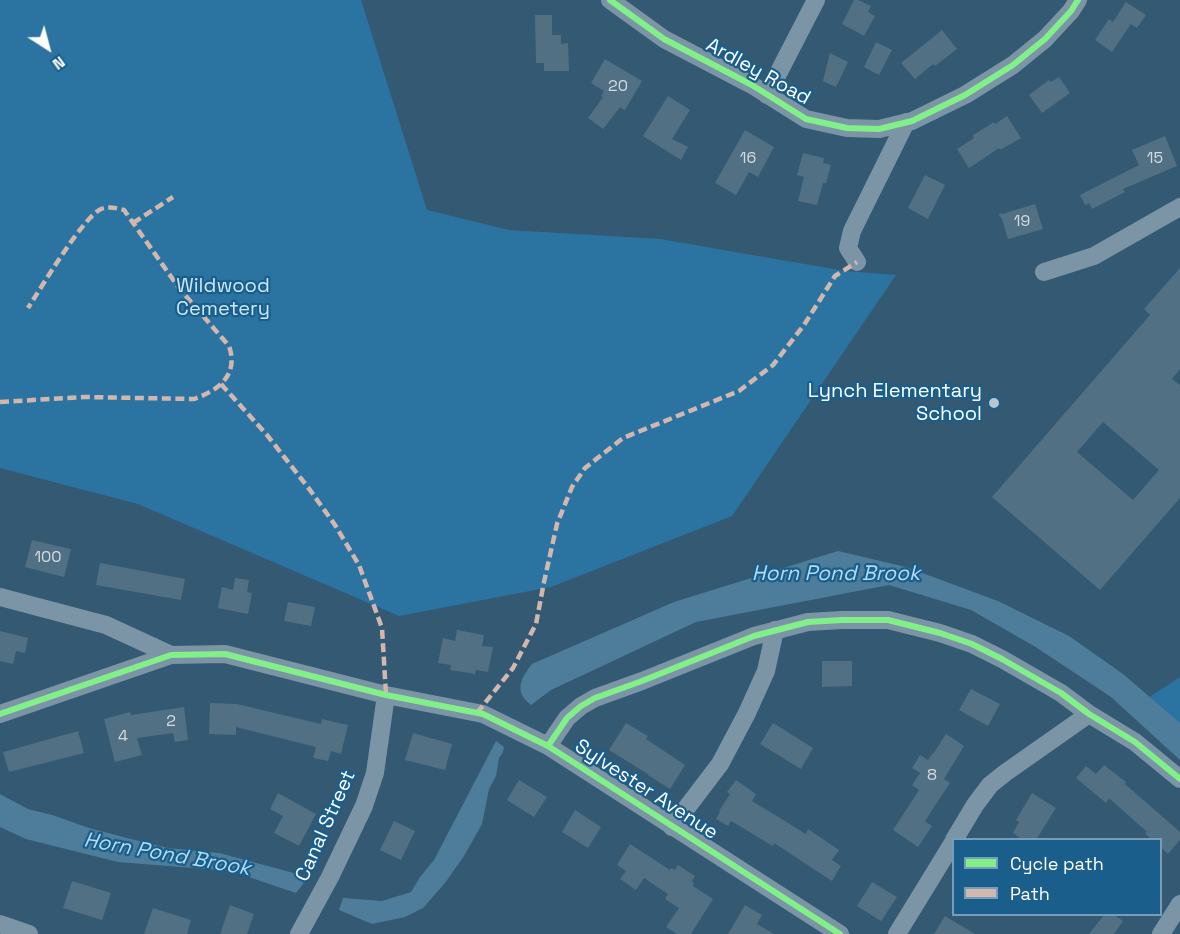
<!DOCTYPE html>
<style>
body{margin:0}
#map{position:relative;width:1180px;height:934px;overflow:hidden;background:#345972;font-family:"Space Grotesk",sans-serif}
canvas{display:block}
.legend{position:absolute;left:952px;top:838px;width:210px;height:78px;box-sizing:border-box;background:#1a5e8c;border:2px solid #769eba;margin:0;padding:8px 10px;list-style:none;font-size:18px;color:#fff}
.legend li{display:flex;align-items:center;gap:12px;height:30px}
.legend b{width:30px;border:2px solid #769eba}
.north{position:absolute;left:18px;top:18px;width:60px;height:60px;-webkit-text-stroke:4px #1a5e8c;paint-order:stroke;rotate:144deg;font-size:16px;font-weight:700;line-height:24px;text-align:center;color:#fff}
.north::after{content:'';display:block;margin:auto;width:21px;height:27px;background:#fff;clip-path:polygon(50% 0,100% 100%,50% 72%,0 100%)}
</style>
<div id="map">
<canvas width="1180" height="934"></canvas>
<ul class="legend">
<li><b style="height:8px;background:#82f089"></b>Cycle path</li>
<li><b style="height:8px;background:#d1b7ad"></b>Path</li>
</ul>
<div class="north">N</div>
</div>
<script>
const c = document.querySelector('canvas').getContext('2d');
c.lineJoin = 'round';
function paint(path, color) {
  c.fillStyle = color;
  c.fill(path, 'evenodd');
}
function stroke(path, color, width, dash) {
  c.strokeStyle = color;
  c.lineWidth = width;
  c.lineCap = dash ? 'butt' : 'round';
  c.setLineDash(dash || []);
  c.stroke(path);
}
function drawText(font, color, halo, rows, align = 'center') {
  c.font = font + ' "Space Grotesk",sans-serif';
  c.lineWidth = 4.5;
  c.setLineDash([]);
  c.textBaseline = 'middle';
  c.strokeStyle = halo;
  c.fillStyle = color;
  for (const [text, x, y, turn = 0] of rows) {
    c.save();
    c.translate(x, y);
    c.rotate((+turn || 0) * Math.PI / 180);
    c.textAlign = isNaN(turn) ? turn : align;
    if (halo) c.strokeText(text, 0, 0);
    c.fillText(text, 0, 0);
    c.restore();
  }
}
paint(new Path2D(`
 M 0,0 L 361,0 L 427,210 L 509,230 L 660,239 L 845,271 L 896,275 L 732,516 L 551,587 L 399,616 L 138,504 L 0,468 Z
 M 1180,677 L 1180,755 L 1139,704 Z`), '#2b74a1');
paint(new Path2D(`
 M 838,551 L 906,567 L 998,601 L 1069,636 L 1123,674 L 1180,723 L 1180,760 L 1111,697 L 1034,646 L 971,610 L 889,585 L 696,622 L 551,690 L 531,705 C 514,692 520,679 532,664 L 674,602 Z
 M 496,741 L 504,747 L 503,752 L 499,758 L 496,776 L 489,789 L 482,824 L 464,856 L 445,883 L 423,908 L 405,917 L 372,924 L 339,910 L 343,898 L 382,901 L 411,892 L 420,877 L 434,860 Z
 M 0,794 L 28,809 L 52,815 L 89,828 L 131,839 L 168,848 L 219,853 L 305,876 L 303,884 L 296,893 L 231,871 L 118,862 L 26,839 L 0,827 Z`), '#4e7d9c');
paint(new Path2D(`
 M 854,0 L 858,0 L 871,6 L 868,12 L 875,16 L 864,36 L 842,24 Z
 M 1126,2 L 1146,15 L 1137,28 L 1131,24 L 1112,52 L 1095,40 L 1109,19 L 1113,22 Z
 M 535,15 L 552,15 L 552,35 L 561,35 L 561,44 L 568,43 L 569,71 L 544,71 L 544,63 L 536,63 Z
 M 942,30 L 957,49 L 935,66 L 933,64 L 915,79 L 901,63 Z
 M 876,42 L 892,50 L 879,75 L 864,67 Z
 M 830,53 L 848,62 L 836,87 L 823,81 Z
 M 605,59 L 642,81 L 625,110 L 620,107 L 603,129 L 588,118 L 603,97 L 601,96 L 604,91 L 591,83 Z
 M 1059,77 L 1070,93 L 1042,113 L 1029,95 L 1049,80 L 1051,82 Z
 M 668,96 L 690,110 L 672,139 L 688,147 L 681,160 L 643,136 Z
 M 1007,116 L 1021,138 L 1000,150 L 999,148 L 969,168 L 957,149 L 974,138 L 973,135 L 994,122 L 995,124 Z
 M 745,130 L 774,147 L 758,177 L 749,172 L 736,195 L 715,183 Z
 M 1165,136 L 1177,166 L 1123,189 L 1125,192 L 1092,209 L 1089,203 L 1085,205 L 1080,195 L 1139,165 L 1132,150 Z
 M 803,153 L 824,158 L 823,163 L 831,165 L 826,183 L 823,183 L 817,205 L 798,201 L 804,177 L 797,175 Z
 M 925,175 L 945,185 L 928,219 L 908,208 Z
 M 1035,204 L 1043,229 L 1008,239 L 1002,219 L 999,215 L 1000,213 L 1002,214 Z
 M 1180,268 L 1180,369 L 1172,379 L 1180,385 L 1180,498 L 1100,590 L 992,497 L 1150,315 L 1144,309 ZM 1103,422 L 1159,470 L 1133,500 L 1077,452 Z
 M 32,540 L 71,549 L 64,577 L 25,567 Z
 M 100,563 L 185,579 L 181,600 L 96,585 Z
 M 235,578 L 249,580 L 247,592 L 252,593 L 248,614 L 218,608 L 222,587 L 233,590 Z
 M 288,602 L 315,607 L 311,626 L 284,621 Z
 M 457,630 L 484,635 L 482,646 L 493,647 L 488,672 L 476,670 L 475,674 L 463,672 L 450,670 L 451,665 L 438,663 L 443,638 L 455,641 Z
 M 0,631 L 28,638 L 25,653 L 16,651 L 13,664 L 0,661 Z
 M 822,661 L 852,661 L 852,686 L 822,687 Z
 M 971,689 L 1000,704 L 988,726 L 959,710 Z
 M 210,703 L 237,704 L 321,724 L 322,719 L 348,725 L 341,754 L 331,751 L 328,761 L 313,758 L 316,747 L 236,727 L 236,735 L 209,734 Z
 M 184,707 L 188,740 L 175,742 L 173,733 L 137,738 L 142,755 L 115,762 L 104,719 L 130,712 L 131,715 Z
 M 626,723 L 648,736 L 646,739 L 685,765 L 670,789 L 648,775 L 648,774 L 609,750 Z
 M 773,723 L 813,748 L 801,769 L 760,744 Z
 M 78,731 L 84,753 L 9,772 L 3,752 Z
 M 413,733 L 452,744 L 445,770 L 405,760 Z
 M 946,734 L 964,746 L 944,779 L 950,783 L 925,821 L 932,826 L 918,847 L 893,830 L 919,790 L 912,785 L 920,773 L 912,768 L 920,755 L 928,760 L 932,754 L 933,754 Z
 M 1104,765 L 1126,782 L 1125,784 L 1180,832 L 1180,840 L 1168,854 L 1161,847 L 1161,840 L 1152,840 L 1145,833 L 1147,832 L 1109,798 L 1106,803 L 1076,778 L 1086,766 L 1096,774 Z
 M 519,780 L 547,797 L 534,817 L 507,800 Z
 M 736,780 L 756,794 L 752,801 L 806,834 L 808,829 L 839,850 L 832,860 L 841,866 L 832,881 L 774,843 L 773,846 L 731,821 L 728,826 L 716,819 L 720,812 L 719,811 L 730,794 L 727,792 Z
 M 278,793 L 316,814 L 299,846 L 274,833 L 283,816 L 270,809 Z
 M 1032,793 L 1056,808 L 1036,840 L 1023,840 L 1013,833 L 1019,822 L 1016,820 Z
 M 575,810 L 601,827 L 588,848 L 562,832 Z
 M 394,821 L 415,831 L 401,860 L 380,850 Z
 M 630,844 L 670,870 L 671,868 L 675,870 L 678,865 L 695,876 L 692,881 L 694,883 L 693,886 L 713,899 L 691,934 L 677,934 L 666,927 L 679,908 L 665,899 L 668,894 L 644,878 L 636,890 L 620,879 L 626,871 L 617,865 Z
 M 72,881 L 111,893 L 102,920 L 63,908 Z
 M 872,882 L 897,897 L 881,921 L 857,906 Z
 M 230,905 L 254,914 L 247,934 L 220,934 Z
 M 745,905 L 762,915 L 757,924 L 774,934 L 728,934 Z
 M 153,908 L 191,920 L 187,934 L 144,934 Z
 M 1104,915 L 1114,915 L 1123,921 L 1114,934 L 1089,934 Z
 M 945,916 L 975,934 L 934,934 Z`), '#527084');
stroke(new Path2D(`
 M 610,0 L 664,39 L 752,85 L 806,119 L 847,128 L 879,129 L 912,121 L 965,95 L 1013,65 L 1045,39 L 1071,11 L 1078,0
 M 767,95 L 816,0
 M 857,262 L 848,248 L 852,231 L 906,122
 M 1044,272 L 1094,256 L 1180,207
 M 0,597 L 106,625 L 171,655 L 225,654 L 386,695 L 483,714 L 548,746 L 840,934
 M 0,714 L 171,655
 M 548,746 L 567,718 L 581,706 L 595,698 L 642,681 L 754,636 L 808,622 L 842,620 L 888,620 L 940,633 L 972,644 L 1002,659 L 1061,693 L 1089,714 L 1135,742 L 1180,779
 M 672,827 L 720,764 L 747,713 L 766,671 L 775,630
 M 954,840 L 975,805 L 990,785 L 1005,773 L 1089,714
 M 0,924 L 29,934
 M 299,934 L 330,877 L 364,806 L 375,773 L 386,695
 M 897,934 L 954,841
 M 1161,934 L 1180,904`), '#7b95a6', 18);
stroke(new Path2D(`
 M 133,223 L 173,197
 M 221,384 L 267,435 L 310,490 L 335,525 L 359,565 L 382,628 L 386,695
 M 0,402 L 84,397 L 194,399 C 219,390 239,375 229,346 L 179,288 L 124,210 C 116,208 109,206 101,209 C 83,217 41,288 28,308
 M 477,713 L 513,668 L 536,624 L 544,582 L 557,524 L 572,487 L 585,468 L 623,438 L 739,391 L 773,365 L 804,325 L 835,276 L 857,262`), '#d1b7ad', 4.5, [9, 4.5]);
stroke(new Path2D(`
 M 610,0 L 664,39 L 752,85 L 806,119 L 847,128 L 879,129 L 912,121 L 965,95 L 1013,65 L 1045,39 L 1071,11 L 1078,0
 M 0,714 L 171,655 L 225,654 L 386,695 L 483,714 L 548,746 L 840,934
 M 548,746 L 567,718 L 581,706 L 595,698 L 642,681 L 754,636 L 808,622 L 842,620 L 888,620 L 940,633 L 972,644 L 1002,659 L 1061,693 L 1089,714 L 1135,742 L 1180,779`), '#82f089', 6);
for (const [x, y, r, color] of [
 [994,403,6,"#b8c5ce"]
]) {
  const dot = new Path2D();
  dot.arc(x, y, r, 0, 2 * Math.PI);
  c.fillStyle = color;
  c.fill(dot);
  stroke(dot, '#1a5e8c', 2);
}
drawText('16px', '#d4dbe0', null, [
 ["20",618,87],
 ["16",748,159],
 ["15",1155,159],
 ["19",1022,222],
 ["100",48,558],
 ["2",171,722],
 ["4",123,737],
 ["8",932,776]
]);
drawText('20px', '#fff', '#1a5e8c', [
 ["Ardley Road",758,72,29],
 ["Sylvester Avenue",646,790,33],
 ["Canal Street",326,826,-66]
]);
drawText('20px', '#cbe8fa', '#1a5e8c', [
 ["Wildwood",223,287],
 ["Cemetery",223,310]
]);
drawText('20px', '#fff', '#1a5e8c', [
 ["Lynch Elementary",982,392],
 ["School",982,415]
], 'right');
drawText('italic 21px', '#b1dbf5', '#1a5e8c', [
 ["Horn Pond Brook",836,574],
 ["Horn Pond Brook",167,855,10]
]);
</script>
